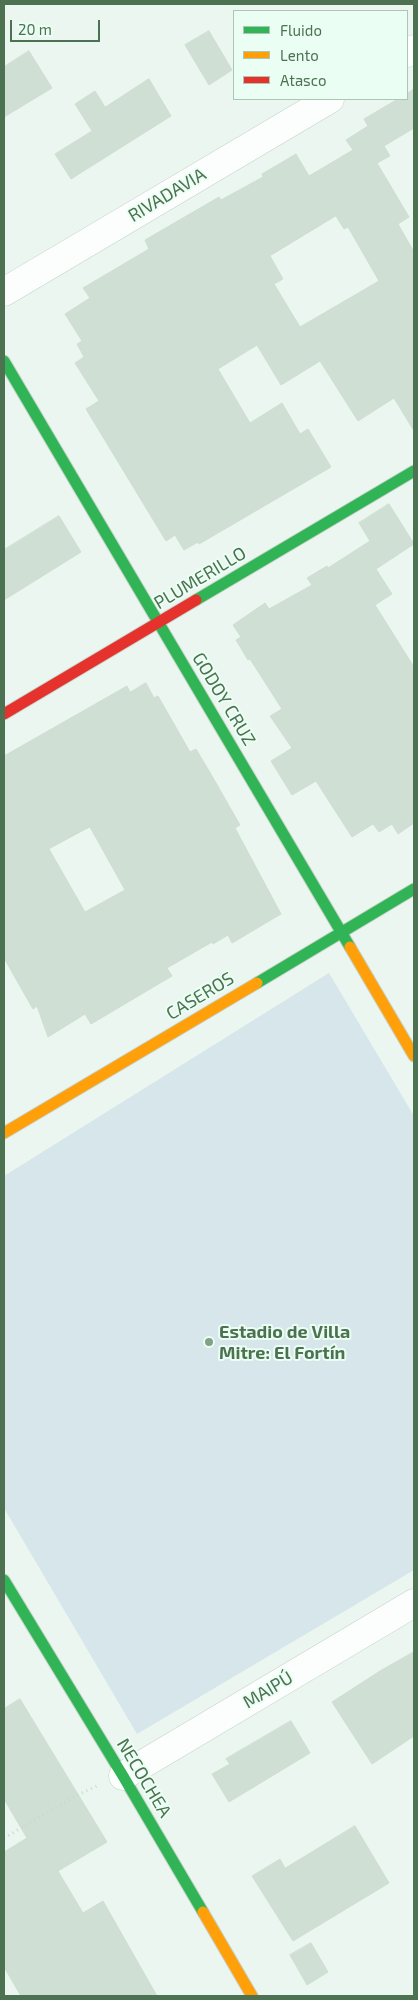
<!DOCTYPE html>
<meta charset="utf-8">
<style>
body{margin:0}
#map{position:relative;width:418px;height:2000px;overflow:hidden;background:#eaf6ef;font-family:"Exo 2",sans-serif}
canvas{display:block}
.frame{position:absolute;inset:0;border:5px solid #4c7252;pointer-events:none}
.legend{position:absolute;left:233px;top:10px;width:175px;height:90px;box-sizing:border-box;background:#ebfef3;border:1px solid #abc6b3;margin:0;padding:6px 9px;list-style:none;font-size:15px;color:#4c7252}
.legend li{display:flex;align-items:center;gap:10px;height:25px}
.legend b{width:25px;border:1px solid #abc6b3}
.scale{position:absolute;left:10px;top:20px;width:90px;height:22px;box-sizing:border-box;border:2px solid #4c7252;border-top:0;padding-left:6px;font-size:15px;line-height:18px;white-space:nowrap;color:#4c7252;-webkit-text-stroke:4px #ebfef3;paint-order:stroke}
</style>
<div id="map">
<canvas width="418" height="2000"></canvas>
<div class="frame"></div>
<ul class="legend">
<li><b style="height:6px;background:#30b455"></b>Fluido</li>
<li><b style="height:6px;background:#ff9f0a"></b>Lento</li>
<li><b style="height:6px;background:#e5322d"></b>Atasco</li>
</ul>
<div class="scale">20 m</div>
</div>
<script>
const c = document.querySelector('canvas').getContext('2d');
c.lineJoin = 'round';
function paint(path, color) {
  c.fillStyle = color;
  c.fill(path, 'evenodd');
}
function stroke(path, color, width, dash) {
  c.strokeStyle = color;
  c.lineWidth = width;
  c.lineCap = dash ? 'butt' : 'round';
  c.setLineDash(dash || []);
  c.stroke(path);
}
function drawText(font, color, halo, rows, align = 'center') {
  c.font = font + ' "Exo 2",sans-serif';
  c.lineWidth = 4;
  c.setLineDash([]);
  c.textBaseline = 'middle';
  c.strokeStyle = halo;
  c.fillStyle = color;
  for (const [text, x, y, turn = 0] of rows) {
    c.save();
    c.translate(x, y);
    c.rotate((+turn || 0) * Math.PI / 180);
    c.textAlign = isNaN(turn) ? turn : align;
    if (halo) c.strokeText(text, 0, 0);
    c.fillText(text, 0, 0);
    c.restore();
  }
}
paint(new Path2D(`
 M 329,973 L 414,1116 L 414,1570 L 137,1734 L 4,1508 L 4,1176 Z`), '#d6e6eb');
const building = new Path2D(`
 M 209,31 L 232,70 L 209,85 L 185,45 Z
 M 29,51 L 52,88 L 4,117 L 4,67 Z
 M 149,79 L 171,116 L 71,179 L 55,154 L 92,131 L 75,104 L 95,91 L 105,107 Z
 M 414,89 L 414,128 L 384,146 L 390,156 L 377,163 L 409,217 L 398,224 L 414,252 L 414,431 L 394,398 L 358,421 L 320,361 L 281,385 L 257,345 L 218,369 L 250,423 L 282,403 L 300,434 L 308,429 L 331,467 L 199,544 L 198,542 L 184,550 L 175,535 L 166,541 L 86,409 L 99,401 L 75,363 L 84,357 L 77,344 L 82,341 L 65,314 L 90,298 L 83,288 L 149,249 L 145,240 L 219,197 L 221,200 L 263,177 L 262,174 L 296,154 L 309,176 L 353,150 L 346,140 L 368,126 L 364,119 L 398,99 L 407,99 L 407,94 ZM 336,216 L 344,229 L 348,227 L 379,281 L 300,327 L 274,284 L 283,279 L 270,256 Z
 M 389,504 L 414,544 L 376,569 L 392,594 L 375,605 L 414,667 L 414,823 L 398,834 L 392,824 L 379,832 L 373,824 L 352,837 L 316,781 L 292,795 L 271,761 L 292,748 L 270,716 L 282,709 L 250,659 L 248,660 L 236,640 L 241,637 L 233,625 L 265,603 L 269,609 L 312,585 L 307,578 L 327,566 L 328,568 L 370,541 L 359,523 Z
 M 59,516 L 81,552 L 4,600 L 4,550 Z
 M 146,683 L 154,698 L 158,696 L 190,752 L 196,749 L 212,776 L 240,825 L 235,828 L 281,914 L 232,943 L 228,935 L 213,944 L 212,942 L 167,968 L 172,976 L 91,1024 L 85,1014 L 48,1037 L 37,1006 L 33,1009 L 4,958 L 4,756 L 127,686 L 130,692 ZM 90,827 L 125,890 L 85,912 L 49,849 Z
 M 414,1652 L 414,1736 L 372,1764 L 332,1702 L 380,1671 Z
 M 20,1699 L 107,1842 L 58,1871 L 83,1913 L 103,1901 L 157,1996 L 21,1996 L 4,1967 L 4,1852 L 27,1838 L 4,1799 L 4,1709 Z
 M 291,1721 L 310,1753 L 229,1802 L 212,1774 L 230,1764 L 226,1759 Z
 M 355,1826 L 389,1883 L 293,1941 L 252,1876 L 280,1859 L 285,1868 Z
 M 311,1943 L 328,1972 L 307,1985 L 290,1955 Z`);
paint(building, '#d0dfd4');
stroke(building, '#cdded1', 1);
const street = new Path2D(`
 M 407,53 L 414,49
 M 4,292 L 330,99
 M 123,1776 L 414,1603`);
const fast = new Path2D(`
 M 4,361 L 350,947
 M 196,600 L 414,471
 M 257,983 L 414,889
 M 4,1580 L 123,1776 L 203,1912`);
const slow = new Path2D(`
 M 350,947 L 414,1056
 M 4,1133 L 257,983
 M 203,1912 L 252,1996`);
const jam = new Path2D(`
 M 4,714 L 196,600`);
stroke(street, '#c5d3c9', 29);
stroke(fast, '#c5d3c9', 13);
stroke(slow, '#c5d3c9', 13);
stroke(jam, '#c5d3c9', 13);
stroke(new Path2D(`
 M 4,1838 L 79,1794 L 97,1786`), '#cbd6cd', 3, [1, 4]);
stroke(street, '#fcfefd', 28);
stroke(fast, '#30b455', 11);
stroke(slow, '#ff9f0a', 11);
stroke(jam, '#e5322d', 11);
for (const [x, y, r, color] of [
 [209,1342,5,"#83a089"]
]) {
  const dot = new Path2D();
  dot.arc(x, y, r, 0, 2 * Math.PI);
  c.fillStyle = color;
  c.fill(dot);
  stroke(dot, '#ebfef3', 2);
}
drawText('18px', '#4c7252', '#ebfef3', [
 ["RIVADAVIA",167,195,-31],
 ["PLUMERILLO",200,578,-31],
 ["GODOY CRUZ",224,699,59],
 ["CASEROS",200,996,-31],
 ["MAIPÚ",268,1690,-31],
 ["NECOCHEA",144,1778,59]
]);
drawText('bold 18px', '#4c7252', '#ebfef3', [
 ["Estadio de Villa",219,1332],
 ["Mitre: El Fortín",219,1353]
], 'left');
</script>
